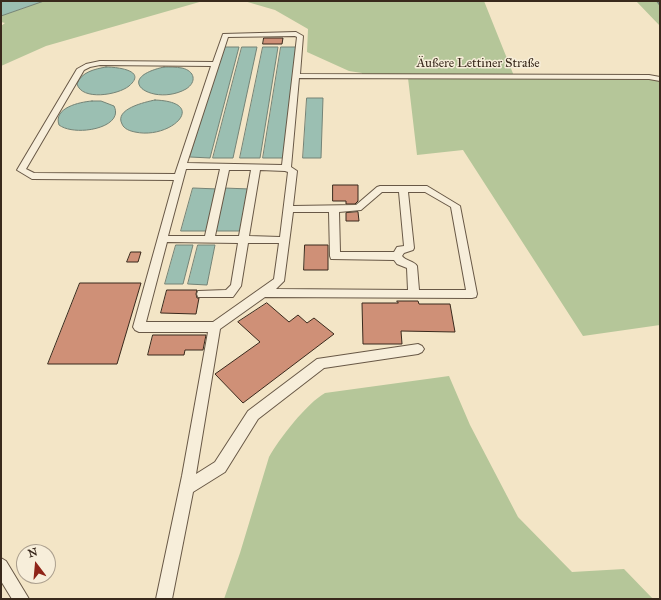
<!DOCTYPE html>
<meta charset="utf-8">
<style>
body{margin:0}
#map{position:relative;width:661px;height:600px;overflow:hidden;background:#f3e5c6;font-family:"IM FELL Great Primer",serif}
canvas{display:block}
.frame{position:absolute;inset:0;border:2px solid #39291c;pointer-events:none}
.north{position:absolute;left:16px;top:544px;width:40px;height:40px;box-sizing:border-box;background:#f7eeda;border:1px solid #ab9f8e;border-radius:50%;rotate:344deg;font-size:11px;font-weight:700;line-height:16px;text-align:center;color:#39291c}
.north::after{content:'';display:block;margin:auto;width:14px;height:18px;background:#8f2418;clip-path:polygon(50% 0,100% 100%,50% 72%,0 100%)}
</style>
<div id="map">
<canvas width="661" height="600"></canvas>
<div class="frame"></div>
<div class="north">N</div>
</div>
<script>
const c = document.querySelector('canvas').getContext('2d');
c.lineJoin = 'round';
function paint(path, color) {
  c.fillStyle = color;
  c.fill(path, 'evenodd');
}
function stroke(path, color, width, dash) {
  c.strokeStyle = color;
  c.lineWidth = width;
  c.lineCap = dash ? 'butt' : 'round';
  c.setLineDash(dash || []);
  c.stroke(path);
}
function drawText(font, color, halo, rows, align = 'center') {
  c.font = font + ' "IM FELL Great Primer",serif';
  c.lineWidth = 3;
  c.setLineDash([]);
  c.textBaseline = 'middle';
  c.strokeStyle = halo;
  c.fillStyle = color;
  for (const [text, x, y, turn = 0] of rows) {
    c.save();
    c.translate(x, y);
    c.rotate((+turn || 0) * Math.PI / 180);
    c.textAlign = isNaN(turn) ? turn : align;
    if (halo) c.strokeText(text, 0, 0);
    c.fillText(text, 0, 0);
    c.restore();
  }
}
paint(new Path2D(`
 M 44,1 L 203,1 L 46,46 L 1,66 L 1,26 L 5,23 L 1,22 L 1,16 Z
 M 244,1 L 484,1 L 514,76 L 647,78 L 660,80 L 660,325 L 583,336 L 463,150 L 417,155 L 408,78 L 362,76 L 362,73 L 349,71 L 307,52 L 308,29 L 275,10 Z
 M 636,1 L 660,1 L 660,26 Z
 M 449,376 L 470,425 L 518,517 L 572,572 L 624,569 L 653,599 L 224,599 L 240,553 L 269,457 C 279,439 307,403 325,393 Z`), '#b5c699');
const water = new Path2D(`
 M 1,1 L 44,1 L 1,16 Z
 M 224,47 L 239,47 L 210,158 L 190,157 Z
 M 242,47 L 257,47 L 233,158 L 213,158 Z
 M 263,47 L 278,47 L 260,158 L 240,158 Z
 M 281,47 L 297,47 L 283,158 L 263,158 Z
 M 106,67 C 116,67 148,70 129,86 C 118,95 82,101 77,84 C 81,72 95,69 106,67 Z
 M 164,67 C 170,67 176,67 182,68 C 195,71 197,82 186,89 C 154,107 110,79 164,67 Z
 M 307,98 L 323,98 L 321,158 L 303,158 Z
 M 155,100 C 210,102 171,140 135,132 C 130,131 124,129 122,124 C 114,109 145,102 155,100 Z
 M 92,101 L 101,101 L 114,106 C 125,128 75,137 59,125 C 53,108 79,102 92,101 Z
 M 193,188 L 218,189 L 208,231 L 181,231 Z
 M 224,188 L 250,189 L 243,231 L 215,231 Z
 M 176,245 L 193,245 L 183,284 L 165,284 Z
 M 198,245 L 215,245 L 207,285 L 188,284 Z`);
paint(water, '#9bbfb2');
stroke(water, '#748376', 1);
stroke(new Path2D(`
 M 657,1 L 660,5`), '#748376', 2);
const building = new Path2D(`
 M 264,38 L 283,38 L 282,44 L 263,44 Z
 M 333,185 L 358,185 L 358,201 L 355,204 L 346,204 L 346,201 L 333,201 Z
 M 358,212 L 359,221 L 346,221 L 346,213 Z
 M 305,245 L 328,245 L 328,270 L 304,270 Z
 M 131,252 L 141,252 L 138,262 L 127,262 Z
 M 80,283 L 141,283 L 117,364 L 48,364 Z
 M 167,290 L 197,290 L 196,294 L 197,298 L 199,298 L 196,314 L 161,313 Z
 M 397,301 L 418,301 L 419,304 L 450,304 L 455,332 L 401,331 L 402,344 L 363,344 L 362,303 L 398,303 Z
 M 267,303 L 289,322 L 298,315 L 307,323 L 314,318 L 334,334 L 243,403 L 215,374 L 260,342 L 238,322 Z
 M 153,335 L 206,335 L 203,350 L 185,350 L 184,355 L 148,355 Z`);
paint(building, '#cf9077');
stroke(building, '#39291c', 1);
const minor = new Path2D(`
 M 296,32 L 303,36 L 300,74 L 649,75 L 660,77 L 660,81 L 649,79 L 299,78 L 291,167 L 297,171 L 293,206 L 356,205 L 377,187 L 380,186 L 427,186 L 460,206 L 477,294 L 476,297 L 472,298 L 265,297 L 220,329 L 196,474 L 215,462 L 248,411 L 317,359 L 418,344 L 422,346 L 424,349 L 422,352 L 418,354 L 324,368 L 258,419 L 225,472 L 193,492 L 172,599 L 156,599 L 182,476 L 208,332 L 139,332 L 135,330 L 133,327 L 174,180 L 32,179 L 17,170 L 77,69 L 86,64 L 100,61 L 213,62 L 223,34 ZM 295,36 L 297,37 L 282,165 L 187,163 L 228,37 ZM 100,65 L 211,66 L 175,174 L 34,173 L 26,169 L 84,70 L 90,67 ZM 186,169 L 220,169 L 205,236 L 168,236 ZM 229,170 L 251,170 L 239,236 L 215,236 ZM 260,170 L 285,171 L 288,172 L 280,237 L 249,236 ZM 382,192 L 399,192 L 404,246 L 397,247 L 394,252 L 340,252 L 339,212 L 361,210 ZM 408,192 L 425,192 L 451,207 L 466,290 L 419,290 L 417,266 C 414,261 406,261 402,256 L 404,253 L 413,250 L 414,248 ZM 293,212 L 329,212 L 330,256 L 331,259 L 394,260 L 397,264 L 407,268 L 408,290 L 276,289 L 284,281 ZM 167,242 L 238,243 L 231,285 L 226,290 L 198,291 L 197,294 L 198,297 L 233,297 L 241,286 L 248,243 L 279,243 L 274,279 L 213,322 L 146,322 Z
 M 1,558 L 6,561 L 29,599 L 12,599 L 1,581 Z`);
stroke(minor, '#685846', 2);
paint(minor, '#f7eeda');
drawText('13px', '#39291c', '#f7eeda', [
 ["Äußere Lettiner Straße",478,64]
]);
</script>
